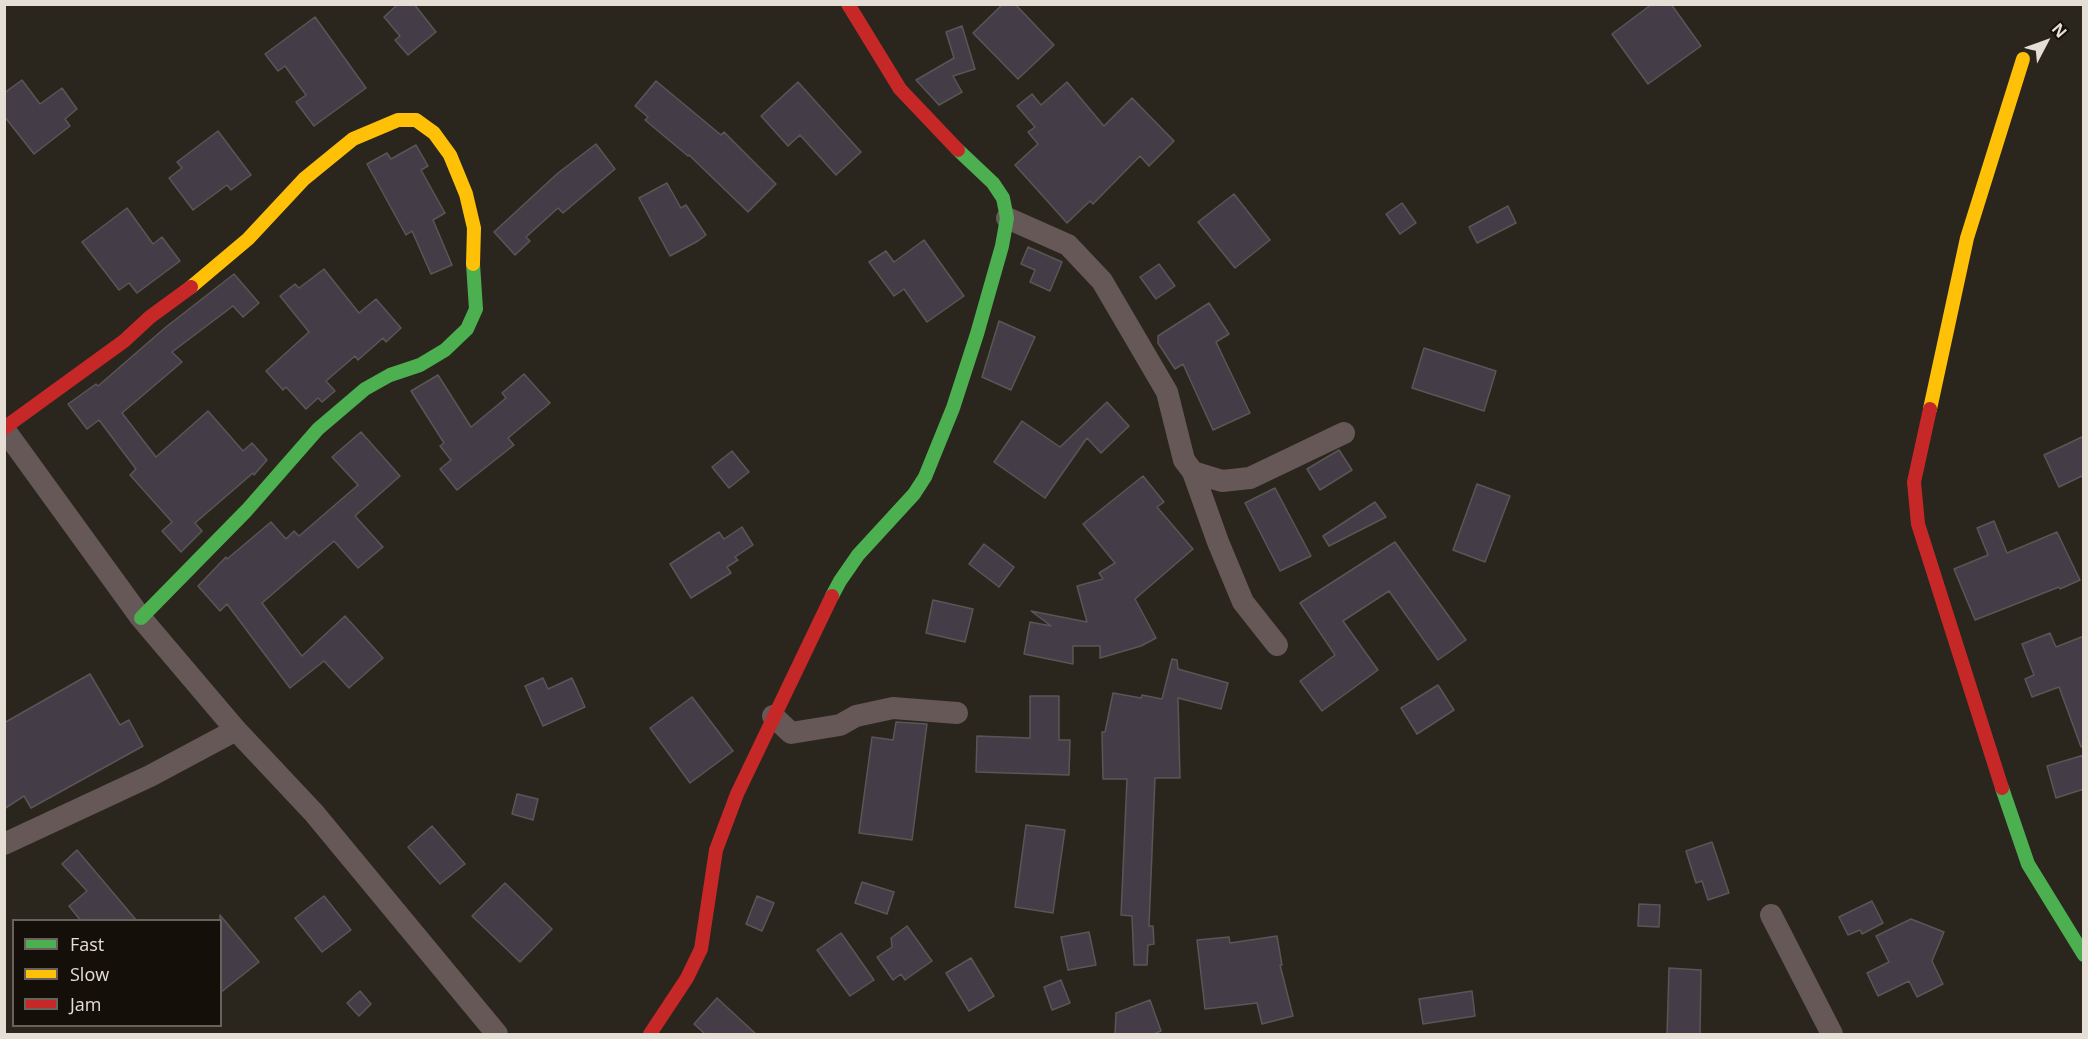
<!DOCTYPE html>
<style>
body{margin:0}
#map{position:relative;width:2088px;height:1039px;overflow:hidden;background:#2a251d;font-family:"Open Sans",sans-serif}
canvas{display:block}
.frame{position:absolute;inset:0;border:6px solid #e4ded5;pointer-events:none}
.legend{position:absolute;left:12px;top:919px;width:210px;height:108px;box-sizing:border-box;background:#141009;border:2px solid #67625b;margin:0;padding:8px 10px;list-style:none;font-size:18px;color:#e4ded5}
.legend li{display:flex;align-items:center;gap:12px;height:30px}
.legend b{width:30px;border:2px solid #67625b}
.north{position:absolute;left:2016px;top:12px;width:60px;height:60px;-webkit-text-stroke:4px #141009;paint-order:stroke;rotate:49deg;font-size:16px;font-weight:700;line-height:24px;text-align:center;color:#e4ded5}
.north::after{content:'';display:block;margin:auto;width:21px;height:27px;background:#e4ded5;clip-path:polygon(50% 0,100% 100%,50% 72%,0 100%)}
</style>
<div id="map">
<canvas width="2088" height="1039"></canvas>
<div class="frame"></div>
<ul class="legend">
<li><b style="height:8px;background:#4caf50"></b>Fast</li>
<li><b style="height:8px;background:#ffc107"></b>Slow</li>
<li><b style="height:8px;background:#c62828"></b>Jam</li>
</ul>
<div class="north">N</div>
</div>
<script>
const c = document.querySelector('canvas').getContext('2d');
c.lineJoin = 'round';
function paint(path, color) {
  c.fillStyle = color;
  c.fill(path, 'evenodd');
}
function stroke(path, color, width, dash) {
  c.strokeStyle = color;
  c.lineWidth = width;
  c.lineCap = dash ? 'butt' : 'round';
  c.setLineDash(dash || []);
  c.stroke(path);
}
const building = new Path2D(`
 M 398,4 L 414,4 L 436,32 L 408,55 L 395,40 L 400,36 L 384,17 Z
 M 1003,4 L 1015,4 L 1054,45 L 1018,79 L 973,33 Z
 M 1652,4 L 1671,4 L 1701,46 L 1648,84 L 1612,34 Z
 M 315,17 L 366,88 L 314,126 L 296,102 L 306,95 L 285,66 L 278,71 L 265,54 Z
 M 962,26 L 975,69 L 953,76 L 962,92 L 939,105 L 916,80 L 954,58 L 946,32 Z
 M 22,80 L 40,104 L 62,88 L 77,109 L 65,119 L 70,126 L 34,154 L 4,116 L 4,93 Z
 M 656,81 L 721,135 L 724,132 L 776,184 L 748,212 L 689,155 L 688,156 L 645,120 L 648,117 L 635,106 Z
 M 798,82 L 861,152 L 836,175 L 800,135 L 788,146 L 761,116 Z
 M 1067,82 L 1104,126 L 1132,98 L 1174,141 L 1149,166 L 1140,156 L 1093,204 L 1090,201 L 1067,223 L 1015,165 L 1038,144 L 1028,132 L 1035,127 L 1017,106 L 1032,94 L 1041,105 Z
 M 218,131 L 251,175 L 231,190 L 227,185 L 193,210 L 169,178 L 182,168 L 177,162 Z
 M 596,144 L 615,169 L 563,213 L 558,208 L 526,237 L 530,241 L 515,255 L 494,232 L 558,173 Z
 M 416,145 L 428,166 L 421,170 L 445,213 L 433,220 L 452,265 L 431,274 L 412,231 L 406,235 L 367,164 L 387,153 L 391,159 Z
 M 667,183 L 681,208 L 686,205 L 706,235 L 698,241 L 670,256 L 639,198 Z
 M 1234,194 L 1270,240 L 1235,268 L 1198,222 Z
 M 1402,203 L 1416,223 L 1400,234 L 1386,214 Z
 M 1508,206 L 1516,223 L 1477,243 L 1469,227 Z
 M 127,208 L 153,244 L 162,237 L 180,261 L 137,293 L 129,283 L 119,290 L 82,242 Z
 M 924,240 L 964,296 L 927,322 L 904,289 L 894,296 L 869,262 L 886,251 L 894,262 Z
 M 1028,247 L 1062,262 L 1050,291 L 1030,282 L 1035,270 L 1021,264 Z
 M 1159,264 L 1175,286 L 1156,299 L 1140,277 Z
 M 324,269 L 359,313 L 376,299 L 401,328 L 386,342 L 383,338 L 358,360 L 355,356 L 326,381 L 335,391 L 322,402 L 318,398 L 306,409 L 286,387 L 283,390 L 266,371 L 309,332 L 280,296 L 295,284 L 299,288 Z
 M 234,274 L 259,303 L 243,317 L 233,306 L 172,352 L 182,362 L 122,413 L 156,457 L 208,411 L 243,451 L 252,443 L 267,460 L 254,475 L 253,473 L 195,523 L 202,531 L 181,552 L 162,531 L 172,522 L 130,475 L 136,469 L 99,420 L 87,429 L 68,404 L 96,384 L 98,386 L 166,327 Z
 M 1209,303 L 1229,334 L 1216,342 L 1250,413 L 1213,430 L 1183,364 L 1175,369 L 1158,343 L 1158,336 Z
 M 999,321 L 1035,337 L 1011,390 L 982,377 Z
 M 1424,348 L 1496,371 L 1484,411 L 1412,388 Z
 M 524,374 L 550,403 L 508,438 L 514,445 L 457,490 L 440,469 L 451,460 L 440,446 L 444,443 L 411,391 L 438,375 L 471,427 L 506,398 L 502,393 Z
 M 1107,402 L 1129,426 L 1101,453 L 1087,438 L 1045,498 L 994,462 L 1022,421 L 1060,447 Z
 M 361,432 L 400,476 L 355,516 L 383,547 L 358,568 L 334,541 L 262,603 L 302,656 L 345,616 L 383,658 L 349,688 L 324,661 L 290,688 L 227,604 L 220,611 L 198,586 L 226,557 L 227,559 L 271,522 L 286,539 L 294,531 L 299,536 L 358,485 L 332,457 Z
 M 2084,436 L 2084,475 L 2059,487 L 2044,455 Z
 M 1339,450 L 1352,470 L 1320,490 L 1307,469 Z
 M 732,451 L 749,472 L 729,488 L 712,467 Z
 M 1143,476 L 1164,502 L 1157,507 L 1193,549 L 1135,599 L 1156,638 L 1141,646 L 1100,658 L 1100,646 L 1073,646 L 1073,664 L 1024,654 L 1030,622 L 1051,626 L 1031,611 L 1087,622 L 1077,586 L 1103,579 L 1099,573 L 1115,563 L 1083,524 Z
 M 1477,484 L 1510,496 L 1485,562 L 1453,550 Z
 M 1275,488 L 1311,556 L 1280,571 L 1245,503 Z
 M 1375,502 L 1386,517 L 1329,546 L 1323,536 Z
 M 1994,521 L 2007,553 L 2057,532 L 2080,580 L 2060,589 L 2059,587 L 1975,620 L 1954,569 L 1988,555 L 1977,528 Z
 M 742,527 L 753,545 L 735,557 L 738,560 L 727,567 L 731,573 L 691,598 L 670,564 L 719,532 L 724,539 Z
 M 1395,542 L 1466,640 L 1438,660 L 1389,591 L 1343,621 L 1378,670 L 1322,711 L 1300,681 L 1335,655 L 1300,603 Z
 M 984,544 L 1014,567 L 999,587 L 969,564 Z
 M 933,600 L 973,609 L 965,642 L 926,633 Z
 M 2050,633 L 2056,647 L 2084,636 L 2084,747 L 2081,747 L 2059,687 L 2032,697 L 2025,679 L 2034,675 L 2022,644 Z
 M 1172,659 L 1177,660 L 1178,669 L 1228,683 L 1221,709 L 1178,698 L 1180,778 L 1155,778 L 1149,926 L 1153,926 L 1154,944 L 1148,945 L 1147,965 L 1134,965 L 1132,916 L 1121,915 L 1127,779 L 1103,779 L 1102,732 L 1105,732 L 1113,693 L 1141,698 L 1142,695 L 1162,699 Z
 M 90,674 L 120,725 L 129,720 L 143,746 L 31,808 L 24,796 L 4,809 L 4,723 Z
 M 543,678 L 548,689 L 572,678 L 585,707 L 543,726 L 525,686 Z
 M 1438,685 L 1454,710 L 1417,734 L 1401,708 Z
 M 1030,696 L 1059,696 L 1059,740 L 1070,740 L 1069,775 L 976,772 L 977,736 L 1030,738 Z
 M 692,697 L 733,751 L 690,783 L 650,728 Z
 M 896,722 L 927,724 L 912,840 L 859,833 L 872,737 L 893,740 Z
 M 2084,755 L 2084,789 L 2056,798 L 2047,766 Z
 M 517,794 L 538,799 L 533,820 L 512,814 Z
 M 1026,825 L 1065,830 L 1053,913 L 1015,907 Z
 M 432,826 L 465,864 L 440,884 L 408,847 Z
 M 1712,842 L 1729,893 L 1708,900 L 1702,881 L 1696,883 L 1686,851 Z
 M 77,850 L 137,921 L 81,921 L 69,906 L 87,891 L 62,864 Z
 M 862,882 L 894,892 L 887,914 L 855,903 Z
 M 505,883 L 552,929 L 520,962 L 472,916 Z
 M 324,896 L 351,930 L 322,952 L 295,918 Z
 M 757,896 L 774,903 L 762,931 L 746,924 Z
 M 1872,901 L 1883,923 L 1862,934 L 1860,930 L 1848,935 L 1839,917 Z
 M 1639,904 L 1660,905 L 1659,927 L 1638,926 Z
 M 220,915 L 259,962 L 220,993 Z
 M 1911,919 L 1944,932 L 1932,961 L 1943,984 L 1917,997 L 1909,981 L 1878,996 L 1867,973 L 1889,962 L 1876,936 Z
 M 907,926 L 932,961 L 905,980 L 901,974 L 893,980 L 877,957 L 892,947 L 891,938 Z
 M 1089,932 L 1096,965 L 1068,970 L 1061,937 Z
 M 841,933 L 874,980 L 850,996 L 817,950 Z
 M 1277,936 L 1282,965 L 1280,965 L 1293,1016 L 1262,1024 L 1257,1003 L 1205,1009 L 1197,940 L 1229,937 L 1230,943 Z
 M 971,958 L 994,996 L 969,1011 L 946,973 Z
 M 1669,968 L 1701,970 L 1700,1035 L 1667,1035 Z
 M 1061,980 L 1070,1003 L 1052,1010 L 1044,987 Z
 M 360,991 L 371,1004 L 359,1016 L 347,1003 Z
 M 1472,991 L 1475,1016 L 1423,1024 L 1419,999 Z
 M 717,998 L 757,1035 L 706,1035 L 694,1024 Z
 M 1150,1000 L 1161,1031 L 1151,1035 L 1115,1035 L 1116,1013 Z`);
paint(building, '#443d48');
stroke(building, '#595656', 1.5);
stroke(new Path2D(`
 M 1007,218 L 1068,245 L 1102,281 L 1167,392 L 1184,460 L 1193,472 L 1222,481 L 1250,478 L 1344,433
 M 4,429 L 141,618 L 236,730 L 314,813 L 497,1034
 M 1193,472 L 1218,542 L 1243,602 L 1277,645
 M 773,716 L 791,733 L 840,725 L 856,716 L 893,708 L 957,713
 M 4,844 L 150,776 L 236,730
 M 1771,915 L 1832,1034`), '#665856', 22);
stroke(new Path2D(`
 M 832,596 L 840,581 L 858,555 L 914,494 L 925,477 L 953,408 L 977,334 L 1002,246 L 1007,218 L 1003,198 L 993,183 L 958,150
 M 141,618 L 247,510 L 318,429 L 365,389 L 390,375 L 420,365 L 445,350 L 467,329 L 476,309 L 473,264
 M 2002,788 L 2028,864 L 2084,955`), '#4caf50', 14);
stroke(new Path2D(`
 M 191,287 L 248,239 L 304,179 L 353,139 L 398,120 L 416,120 L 434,133 L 450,155 L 466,194 L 474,228 L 473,264
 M 1930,409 L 1967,238 L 2023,59`), '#ffc107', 14);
stroke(new Path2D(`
 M 848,4 L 900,89 L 958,150
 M 1930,409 L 1914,482 L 1918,524 L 2002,788
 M 4,428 L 124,341 L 150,317 L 191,287
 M 650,1034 L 687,978 L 701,949 L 716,850 L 737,794 L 832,596`), '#c62828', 14);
</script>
